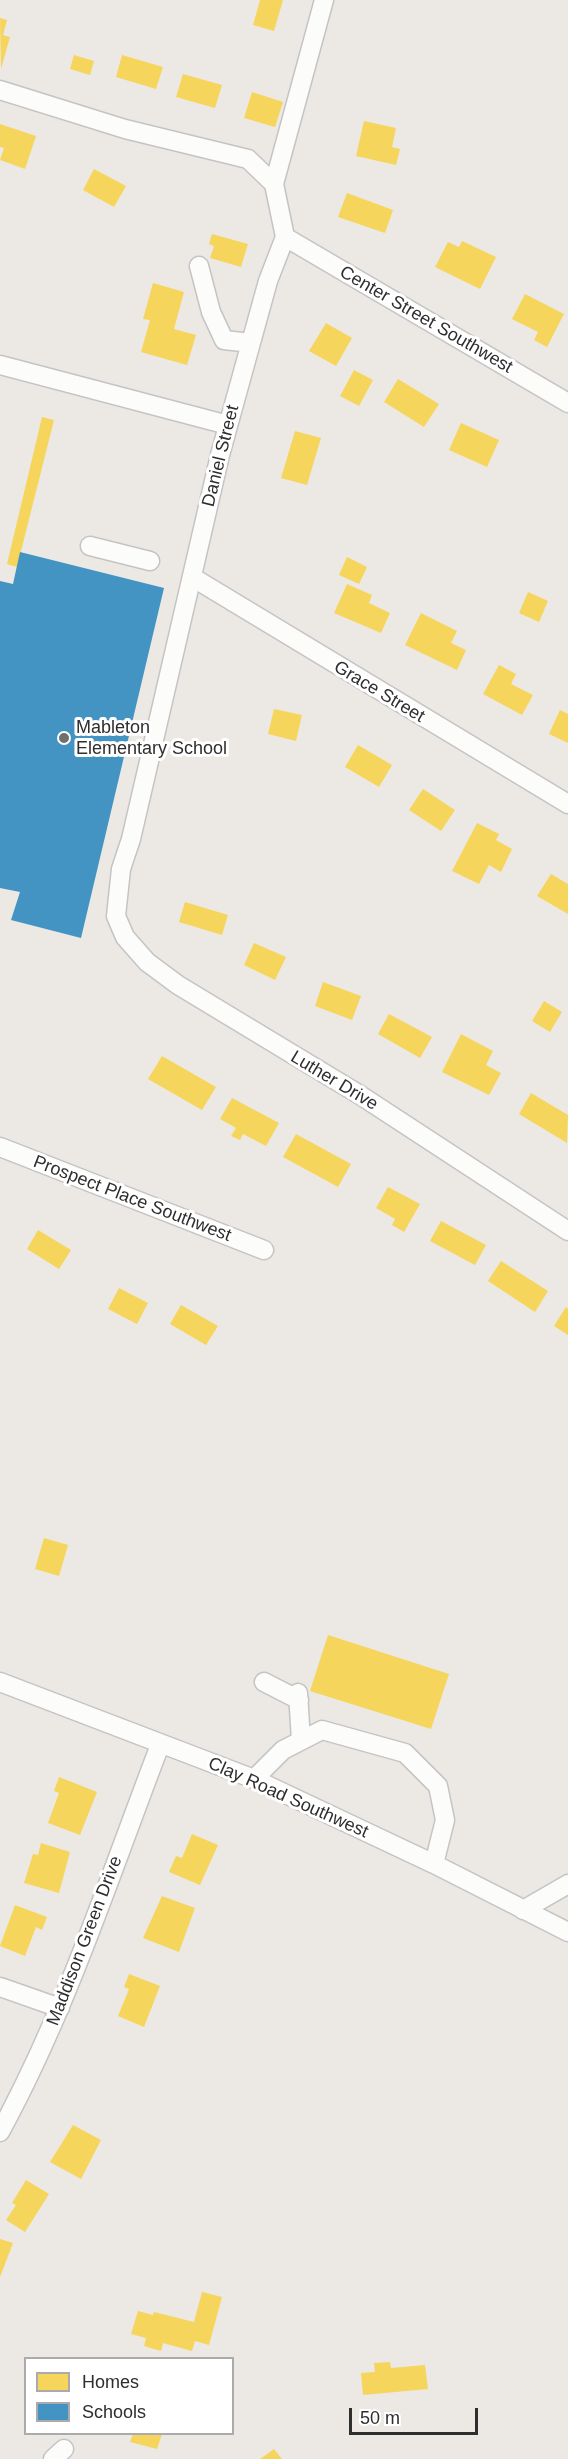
<!DOCTYPE html>
<style>
body{margin:0}
#map{position:relative;width:568px;height:2459px;overflow:hidden;background:#ece8e4;font-family:Arial,sans-serif}
canvas{display:block}
.legend{position:absolute;left:24px;top:2357px;width:210px;height:78px;box-sizing:border-box;background:#fff;border:2px solid #ababab;margin:0;padding:8px 10px;list-style:none;font-size:18px;color:#2e2e2e}
.legend li{display:flex;align-items:center;gap:12px;height:30px}
.legend b{width:30px;border:2px solid #ababab}
.scale{position:absolute;left:349px;top:2408px;width:129px;height:27px;box-sizing:border-box;border:3px solid #2e2e2e;border-top:0;padding-left:8px;font-size:18px;line-height:21px;white-space:nowrap;color:#2e2e2e;-webkit-text-stroke:4px #fff;paint-order:stroke}
</style>
<div id="map">
<canvas width="568" height="2459"></canvas>
<ul class="legend">
<li><b style="height:16px;background:#f6d55c"></b>Homes</li>
<li><b style="height:16px;background:#4393c3"></b>Schools</li>
</ul>
<div class="scale">50 m</div>
</div>
<script>
const c = document.querySelector('canvas').getContext('2d');
c.lineJoin = 'round';
function paint(path, color) {
  c.fillStyle = color;
  c.fill(path, 'evenodd');
}
function stroke(path, color, width, dash) {
  c.strokeStyle = color;
  c.lineWidth = width;
  c.lineCap = dash ? 'butt' : 'round';
  c.setLineDash(dash || []);
  c.stroke(path);
}
function drawText(font, color, halo, rows, align = 'center') {
  c.font = font + ' Arial,sans-serif';
  c.lineWidth = 6;
  c.setLineDash([]);
  c.textBaseline = 'middle';
  c.strokeStyle = halo;
  c.fillStyle = color;
  for (const [text, x, y, turn = 0] of rows) {
    c.save();
    c.translate(x, y);
    c.rotate((+turn || 0) * Math.PI / 180);
    c.textAlign = isNaN(turn) ? turn : align;
    if (halo) c.strokeText(text, 0, 0);
    c.fillText(text, 0, 0);
    c.restore();
  }
}
paint(new Path2D(`
 M 260,0 L 283,0 L 274,31 L 253,25 Z
 M 0,18 L 7,20 L 3,35 L 10,37 L 1,69 Z
 M 74,55 L 94,61 L 90,75 L 70,69 Z
 M 122,55 L 163,67 L 156,89 L 116,77 Z
 M 183,74 L 222,85 L 215,108 L 176,97 Z
 M 252,92 L 283,102 L 275,127 L 244,118 Z
 M 364,121 L 396,128 L 392,147 L 400,149 L 396,165 L 356,156 Z
 M 0,124 L 36,136 L 25,169 L 0,160 L 4,148 L 0,147 Z
 M 94,169 L 126,186 L 114,207 L 83,190 Z
 M 347,193 L 393,210 L 385,233 L 338,217 Z
 M 212,234 L 248,244 L 241,267 L 210,258 L 214,246 L 209,244 Z
 M 462,241 L 496,257 L 480,289 L 435,267 L 448,242 L 459,247 Z
 M 153,283 L 184,292 L 174,329 L 196,335 L 187,365 L 141,352 L 150,320 L 143,319 Z
 M 525,294 L 564,314 L 547,347 L 534,340 L 538,332 L 512,319 Z
 M 326,323 L 352,338 L 336,366 L 309,351 Z
 M 354,370 L 373,380 L 359,406 L 340,396 Z
 M 398,379 L 439,404 L 424,427 L 384,402 Z
 M 42,417 L 54,420 L 17,567 L 7,564 Z
 M 461,423 L 499,440 L 487,467 L 449,450 Z
 M 295,431 L 321,438 L 307,485 L 281,478 Z
 M 347,557 L 367,567 L 359,584 L 339,575 Z
 M 347,584 L 372,595 L 369,603 L 390,613 L 381,633 L 334,613 Z
 M 528,592 L 548,601 L 539,622 L 519,613 Z
 M 421,613 L 457,631 L 451,643 L 466,650 L 457,670 L 405,645 Z
 M 499,665 L 516,674 L 511,684 L 533,695 L 522,715 L 483,694 Z
 M 274,709 L 302,715 L 296,741 L 268,734 Z
 M 560,710 L 568,714 L 568,743 L 549,734 Z
 M 358,745 L 392,765 L 379,787 L 345,767 Z
 M 423,789 L 455,810 L 441,831 L 409,810 Z
 M 477,823 L 499,834 L 496,840 L 512,849 L 501,872 L 489,865 L 479,884 L 452,871 Z
 M 551,874 L 568,884 L 568,914 L 537,896 Z
 M 185,902 L 228,915 L 222,935 L 179,922 Z
 M 254,943 L 286,957 L 275,980 L 244,965 Z
 M 323,982 L 361,996 L 352,1020 L 315,1006 Z
 M 544,1001 L 562,1012 L 550,1032 L 532,1021 Z
 M 389,1014 L 432,1037 L 420,1058 L 378,1034 Z
 M 461,1034 L 493,1051 L 486,1065 L 501,1073 L 489,1095 L 442,1072 Z
 M 162,1056 L 216,1087 L 202,1110 L 148,1079 Z
 M 531,1093 L 568,1115 L 567,1143 L 519,1114 Z
 M 232,1098 L 279,1123 L 266,1146 L 243,1134 L 240,1140 L 231,1136 L 236,1128 L 220,1119 Z
 M 296,1134 L 351,1164 L 338,1187 L 283,1157 Z
 M 388,1187 L 420,1204 L 404,1232 L 392,1225 L 395,1219 L 376,1208 Z
 M 441,1221 L 486,1245 L 475,1265 L 430,1241 Z
 M 38,1230 L 71,1250 L 59,1269 L 27,1249 Z
 M 501,1261 L 548,1291 L 535,1312 L 488,1281 Z
 M 119,1288 L 148,1303 L 137,1324 L 108,1309 Z
 M 181,1305 L 218,1326 L 206,1345 L 170,1324 Z
 M 566,1307 L 568,1309 L 568,1335 L 554,1326 Z
 M 44,1538 L 68,1545 L 59,1576 L 35,1569 Z
 M 328,1635 L 449,1674 L 431,1729 L 310,1691 Z
 M 59,1777 L 97,1792 L 80,1835 L 48,1823 L 59,1793 L 54,1791 Z
 M 192,1834 L 218,1845 L 200,1885 L 169,1872 L 176,1856 L 182,1858 Z
 M 41,1843 L 70,1852 L 59,1893 L 24,1883 L 33,1854 L 38,1855 Z
 M 162,1896 L 195,1908 L 179,1952 L 143,1938 Z
 M 15,1905 L 47,1917 L 42,1930 L 36,1927 L 25,1956 L 0,1946 Z
 M 129,1974 L 160,1986 L 144,2027 L 118,2016 L 129,1989 L 124,1987 Z
 M 73,2125 L 101,2140 L 81,2179 L 50,2162 Z
 M 26,2180 L 49,2194 L 25,2232 L 6,2220 L 16,2205 L 12,2203 Z
 M 0,2239 L 13,2243 L 0,2277 Z
 M 202,2292 L 222,2297 L 209,2345 L 195,2341 L 192,2351 L 163,2343 L 161,2351 L 144,2346 L 146,2338 L 131,2334 L 138,2311 L 153,2315 L 154,2312 L 194,2322 Z
 M 390,2362 L 391,2368 L 425,2365 L 428,2389 L 363,2395 L 361,2373 L 375,2372 L 374,2363 Z
 M 133,2434 L 162,2434 L 157,2449 L 130,2442 Z
 M 274,2449 L 282,2459 L 260,2459 Z`), '#f6d55c');
paint(new Path2D(`
 M 20,552 L 164,588 L 81,938 L 11,920 L 20,892 L 0,888 L 0,581 L 13,584 Z`), '#4393c3');
const minor = new Path2D(`
 M 324,0 L 274,184 L 285,237 L 268,281 L 220,455 L 131,839 L 121,869 L 116,916 L 125,937 L 147,962 L 178,985 L 360,1095 L 568,1231
 M 0,90 L 125,129 L 248,159 L 274,184
 M 285,237 L 568,403
 M 199,266 L 211,312 L 224,340 L 251,343
 M 0,365 L 228,425
 M 90,546 L 150,561
 M 192,577 L 568,804
 M 0,1147 L 264,1250
 M 0,1682 L 254,1779 L 434,1864 L 568,1932
 M 264,1682 L 299,1700
 M 298,1693 L 301,1740
 M 254,1779 L 283,1750 L 322,1730 L 405,1753 L 438,1786 L 445,1820 L 434,1864
 M 523,1910 L 568,1884
 M 0,1987 L 60,2008
 M 0,2132 C 67,2009 110,1875 160,1745
 M 53,2459 L 64,2449`);
stroke(minor, '#c5c4c5', 21);
stroke(minor, '#fcfcfb', 18);
for (const [x, y, r, color] of [
 [64,738,6,"#706f6e"]
]) {
  const dot = new Path2D();
  dot.arc(x, y, r, 0, 2 * Math.PI);
  c.fillStyle = color;
  c.fill(dot);
  stroke(dot, '#fff', 2);
}
drawText('18px', '#2e2e2e', '#fff', [
 ["Center Street Southwest",426,320,30],
 ["Daniel Street",221,456,-76],
 ["Grace Street",379,692,31],
 ["Luther Drive",334,1081,31],
 ["Prospect Place Southwest",132,1199,21],
 ["Clay Road Southwest",288,1798,24],
 ["Maddison Green Drive",85,1941,-69]
]);
drawText('18px', '#2e2e2e', '#fff', [
 ["Mableton",76,728],
 ["Elementary School",76,749]
], 'left');
</script>
